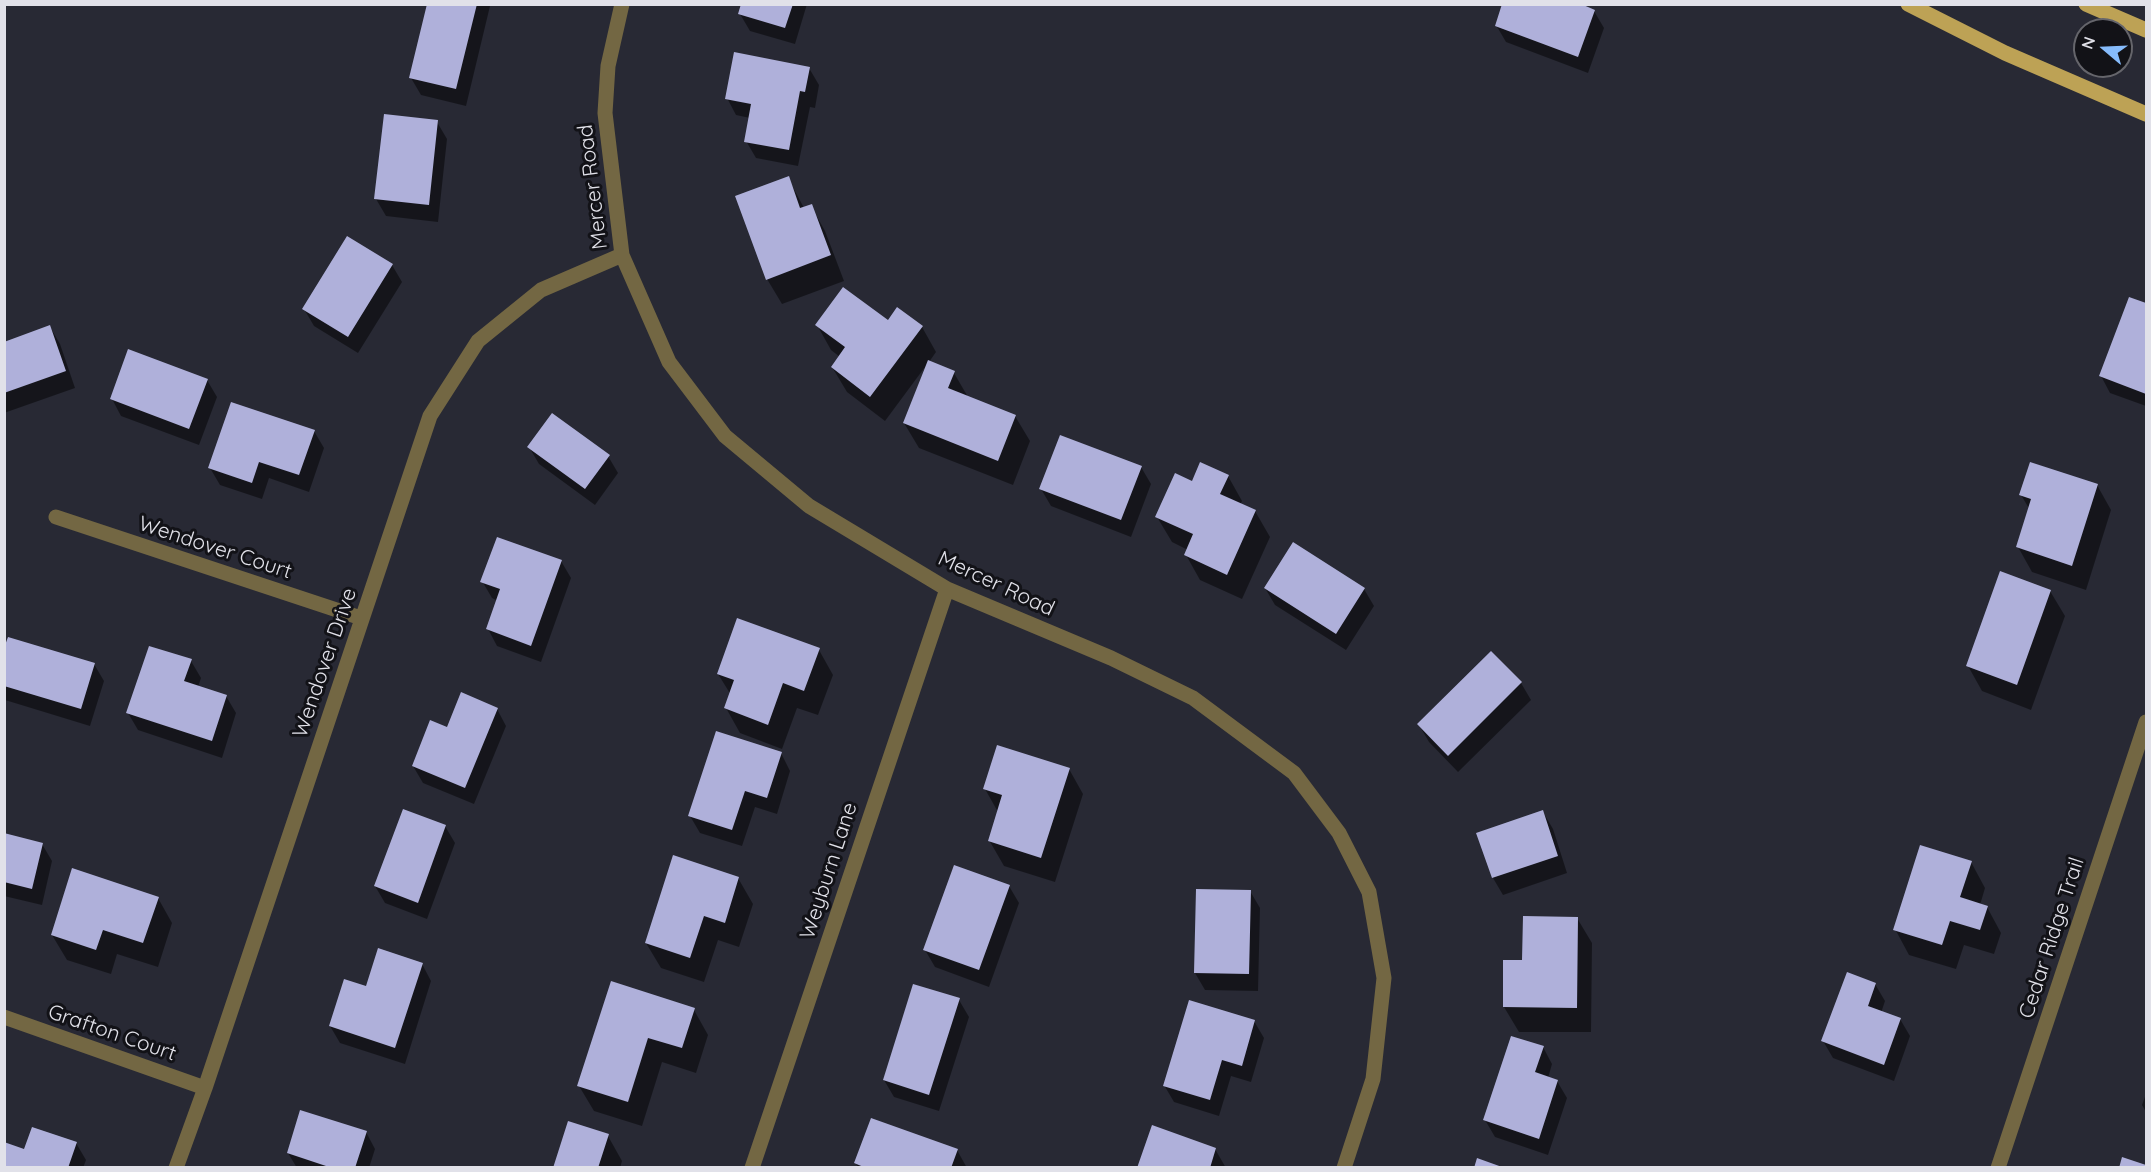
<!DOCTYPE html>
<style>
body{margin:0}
#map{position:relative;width:2151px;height:1172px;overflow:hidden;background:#282934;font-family:Quicksand,sans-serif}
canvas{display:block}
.frame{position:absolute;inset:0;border:6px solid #e1e1e9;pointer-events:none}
.north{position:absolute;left:2073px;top:18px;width:60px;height:60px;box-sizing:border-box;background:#121217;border:2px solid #65656b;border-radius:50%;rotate:289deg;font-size:16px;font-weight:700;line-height:24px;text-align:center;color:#e1e1e9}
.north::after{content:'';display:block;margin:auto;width:21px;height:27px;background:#86bbfb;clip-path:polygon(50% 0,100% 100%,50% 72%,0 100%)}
</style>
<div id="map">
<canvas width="2151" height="1172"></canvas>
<div class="frame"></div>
<div class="north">N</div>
</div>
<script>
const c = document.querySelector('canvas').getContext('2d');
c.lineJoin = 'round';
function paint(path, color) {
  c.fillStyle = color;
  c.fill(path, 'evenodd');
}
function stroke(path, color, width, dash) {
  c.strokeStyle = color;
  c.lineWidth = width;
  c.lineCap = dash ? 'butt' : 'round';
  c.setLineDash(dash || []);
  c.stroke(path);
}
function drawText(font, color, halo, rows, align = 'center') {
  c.font = font + ' Quicksand,sans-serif';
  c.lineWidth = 6;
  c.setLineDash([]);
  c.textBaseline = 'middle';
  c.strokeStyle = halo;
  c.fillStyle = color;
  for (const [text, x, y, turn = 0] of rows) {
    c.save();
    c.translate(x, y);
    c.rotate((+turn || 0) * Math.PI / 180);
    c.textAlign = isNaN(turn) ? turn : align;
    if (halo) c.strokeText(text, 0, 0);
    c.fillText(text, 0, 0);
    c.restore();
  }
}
paint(new Path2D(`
 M 429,4 L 489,4 L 490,6 L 466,106 L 421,95 L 411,78 Z
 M 743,4 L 807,4 L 795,44 L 750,31 L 740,14 Z
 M 1594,11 L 1604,28 L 1588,73 L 1506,42 L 1496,25 Z
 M 809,68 L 819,85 L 815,108 L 810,107 L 798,166 L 756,158 L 746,141 L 750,118 L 736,115 L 727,98 Z
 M 437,122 L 447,139 L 438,222 L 386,216 L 376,199 Z
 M 788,178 L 804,208 L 811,206 L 825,231 L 844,281 L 782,304 L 767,279 Z
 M 392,265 L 402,282 L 358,353 L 314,326 L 304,309 Z
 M 2130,298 L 2146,305 L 2146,406 L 2110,393 L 2101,376 Z
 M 888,322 L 922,327 L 936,352 L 929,362 L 954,373 L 968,397 L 1015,416 L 1030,441 L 1013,485 L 919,448 L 904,423 L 925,367 L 885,421 L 847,392 L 832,367 L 840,357 L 831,350 L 817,325 Z
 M 50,327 L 60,344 L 75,388 L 4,413 L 4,343 Z
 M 207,380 L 217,397 L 199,445 L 121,416 L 112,399 Z
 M 314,431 L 324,448 L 309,492 L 269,478 L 262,499 L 220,485 L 210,468 Z
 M 529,447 L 608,456 L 618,473 L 595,505 L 539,464 Z
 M 1141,467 L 1151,484 L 1131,537 L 1051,506 L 1041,489 Z
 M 1228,476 L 1242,501 L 1240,505 L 1255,511 L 1270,537 L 1242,599 L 1200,580 L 1186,555 L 1188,550 L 1172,542 L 1157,517 L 1192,483 Z
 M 2097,485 L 2111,510 L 2086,590 L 2032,572 L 2018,547 L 2030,510 L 2021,495 Z
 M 561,561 L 571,578 L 541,662 L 497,646 L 488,629 L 498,601 L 492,598 L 482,581 Z
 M 1265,588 L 1364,589 L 1374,606 L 1346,650 L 1275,605 Z
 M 2050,591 L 2065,616 L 2031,710 L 1982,691 L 1968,666 Z
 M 819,650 L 833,675 L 818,715 L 797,708 L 782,749 L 740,733 L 726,708 L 731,695 L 718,674 Z
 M 4,653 L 94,664 L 104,681 L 90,726 L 5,700 Z
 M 1491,654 L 1521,683 L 1531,700 L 1458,772 L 1429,742 L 1419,725 Z
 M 191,661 L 201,678 L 198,687 L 226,696 L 236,713 L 222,758 L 138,730 L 128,713 Z
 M 497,709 L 506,726 L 474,804 L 423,783 L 413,766 L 448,729 Z
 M 781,753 L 790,771 L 777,814 L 755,807 L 742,846 L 700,833 L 690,816 Z
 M 1069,769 L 1083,794 L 1055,882 L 1004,866 L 989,840 L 998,812 L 985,789 Z
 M 1543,812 L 1553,829 L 1567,873 L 1503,895 L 1493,878 L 1478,834 Z
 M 445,826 L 455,843 L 427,919 L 385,903 L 375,886 Z
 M 4,835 L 42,844 L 52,861 L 42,905 L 4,896 Z
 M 1971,862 L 1985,888 L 1980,905 L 1987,907 L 2001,933 L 1994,954 L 1964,945 L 1956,969 L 1909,955 L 1895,929 Z
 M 738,878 L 753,904 L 739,947 L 718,940 L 704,982 L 661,968 L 646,943 Z
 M 1009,886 L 1019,903 L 989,987 L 935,967 L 925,950 Z
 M 1250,891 L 1260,908 L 1258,991 L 1205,990 L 1195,973 Z
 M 158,898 L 172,923 L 158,967 L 117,954 L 111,974 L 67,960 L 52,935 Z
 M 1577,918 L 1592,943 L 1591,1032 L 1519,1032 L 1504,1007 Z
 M 422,964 L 431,981 L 405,1064 L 340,1043 L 330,1026 L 367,988 Z
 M 611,983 L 694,1010 L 708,1035 L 696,1073 L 662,1062 L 642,1126 L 594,1111 L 579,1086 Z
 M 1875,984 L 1885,1001 L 1881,1013 L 1900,1019 L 1910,1036 L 1894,1081 L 1833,1058 L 1823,1041 Z
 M 959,1000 L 969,1017 L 939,1111 L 894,1097 L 884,1080 Z
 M 1254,1021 L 1264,1038 L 1251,1082 L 1231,1076 L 1219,1116 L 1174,1102 L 1164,1085 Z
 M 1543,1047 L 1552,1064 L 1548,1078 L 1557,1081 L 1567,1098 L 1548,1155 L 1495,1137 L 1485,1120 Z
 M 2146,1094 L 2146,1112 L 2142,1105 Z
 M 366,1132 L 375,1149 L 369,1168 L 297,1168 L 288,1153 Z
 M 608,1136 L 622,1161 L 620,1168 L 554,1168 Z
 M 76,1143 L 86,1160 L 83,1168 L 4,1168 L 25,1150 Z
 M 1215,1149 L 1226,1168 L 1138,1168 Z
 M 957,1150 L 967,1168 L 858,1168 L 856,1163 Z`), '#0007');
paint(new Path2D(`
 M 427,4 L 477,4 L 456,89 L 409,78 Z
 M 741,4 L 793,4 L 785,28 L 738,14 Z
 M 1502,4 L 1581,4 L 1595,10 L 1578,57 L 1495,26 Z
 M 734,52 L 810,67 L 805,92 L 800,91 L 789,150 L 744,142 L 751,104 L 725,99 Z
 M 384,114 L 438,120 L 429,205 L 374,199 Z
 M 789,176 L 800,208 L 812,204 L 831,255 L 766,280 L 735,196 Z
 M 347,236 L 393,264 L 348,337 L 302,309 Z
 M 843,287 L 888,320 L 897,307 L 923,326 L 870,397 L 831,367 L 845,347 L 815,325 Z
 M 2129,297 L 2146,303 L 2146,394 L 2099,376 Z
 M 50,325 L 66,371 L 4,393 L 4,342 Z
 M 128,349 L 208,379 L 189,429 L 110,399 Z
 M 928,360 L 955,371 L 948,388 L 1016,415 L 998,461 L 903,423 Z
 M 231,402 L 315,430 L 299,475 L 259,462 L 252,483 L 208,468 Z
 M 552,413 L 610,455 L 585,489 L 527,447 Z
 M 1060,435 L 1142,466 L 1121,520 L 1039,489 Z
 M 1200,462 L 1229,475 L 1220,494 L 1256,510 L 1227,575 L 1184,555 L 1193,534 L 1155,517 L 1175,473 L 1192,481 Z
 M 2030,462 L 2098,484 L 2072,566 L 2016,547 L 2031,499 L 2019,495 Z
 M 497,537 L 562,560 L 531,646 L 486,629 L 500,589 L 480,582 Z
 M 1293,542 L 1365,588 L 1336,634 L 1264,588 Z
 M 2000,571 L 2051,590 L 2017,685 L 1966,666 Z
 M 737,618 L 820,648 L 804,691 L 783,683 L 768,725 L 724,708 L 734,680 L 717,674 Z
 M 8,637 L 95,663 L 81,709 L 4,686 L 4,648 Z
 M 149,646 L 192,659 L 184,681 L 227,695 L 212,741 L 126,713 Z
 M 1491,651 L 1522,682 L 1448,756 L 1417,724 Z
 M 461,692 L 498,708 L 465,788 L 412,766 L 430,720 L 447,727 Z
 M 716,731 L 782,752 L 767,798 L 745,791 L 732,830 L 688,816 Z
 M 997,745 L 1070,768 L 1041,858 L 988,841 L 1002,795 L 983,789 Z
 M 403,809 L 446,825 L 418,903 L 374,886 Z
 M 1543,810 L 1558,856 L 1492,878 L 1476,833 Z
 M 4,833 L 43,843 L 32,889 L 4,882 Z
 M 1920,845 L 1972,861 L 1960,897 L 1988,906 L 1980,930 L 1950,921 L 1942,945 L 1893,930 Z
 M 673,855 L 739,877 L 725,923 L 704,916 L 690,958 L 645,943 Z
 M 954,865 L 1010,885 L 979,970 L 923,950 Z
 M 72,868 L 159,897 L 143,943 L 103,930 L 96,950 L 51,935 Z
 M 1196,889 L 1251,890 L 1249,974 L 1194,973 Z
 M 1523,916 L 1578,917 L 1577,1008 L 1503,1007 L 1503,960 L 1522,960 Z
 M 378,948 L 423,963 L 395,1048 L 329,1026 L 344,979 L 366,986 Z
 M 1847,972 L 1876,983 L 1868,1006 L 1901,1018 L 1884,1065 L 1821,1041 Z
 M 611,981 L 695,1008 L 682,1048 L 648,1038 L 628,1102 L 577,1086 Z
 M 913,984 L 960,998 L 929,1095 L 883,1080 Z
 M 1189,1000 L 1255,1020 L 1242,1066 L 1222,1060 L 1210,1100 L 1163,1086 Z
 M 1511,1036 L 1544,1046 L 1535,1072 L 1558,1080 L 1539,1139 L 1483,1120 Z
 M 300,1110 L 367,1131 L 355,1168 L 332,1168 L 287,1153 Z
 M 871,1118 L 958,1149 L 951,1168 L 866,1168 L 854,1163 Z
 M 568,1121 L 609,1134 L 598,1168 L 553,1168 Z
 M 1152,1125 L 1216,1148 L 1210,1168 L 1137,1168 Z
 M 32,1127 L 77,1142 L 68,1168 L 4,1168 L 4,1142 L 24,1149 Z
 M 2122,1157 L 2146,1165 L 2146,1168 L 2119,1168 Z
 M 1477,1158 L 1502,1167 L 1502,1168 L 1474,1168 Z`), '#afb0da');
stroke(new Path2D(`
 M 622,4 L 608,66 L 605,113 L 622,255 L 669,362 L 725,436 L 809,506 L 947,589 L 1111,658 L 1193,698 L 1294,773 L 1339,833 L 1369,892 L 1384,978 L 1373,1079 L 1344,1168
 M 56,517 L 361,618
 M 4,1017 L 205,1088
 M 176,1168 L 205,1088 L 430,416 L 478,341 L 541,290 L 622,255
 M 752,1168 L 947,589
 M 1998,1168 L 2146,722`), '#736743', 15);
stroke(new Path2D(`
 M 1908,4 L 2005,53 L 2146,114
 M 2086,4 L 2146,30`), '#bda255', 15);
drawText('21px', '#e1e1e9', '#121217', [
 ["Mercer Road",593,187,-97],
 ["Wendover Court",215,548,18],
 ["Mercer Road",996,584,25],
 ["Wendover Drive",325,663,-71],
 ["Weyburn Lane",829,871,-72],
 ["Cedar Ridge Trail",2052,938,-72],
 ["Grafton Court",112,1033,19]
]);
</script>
